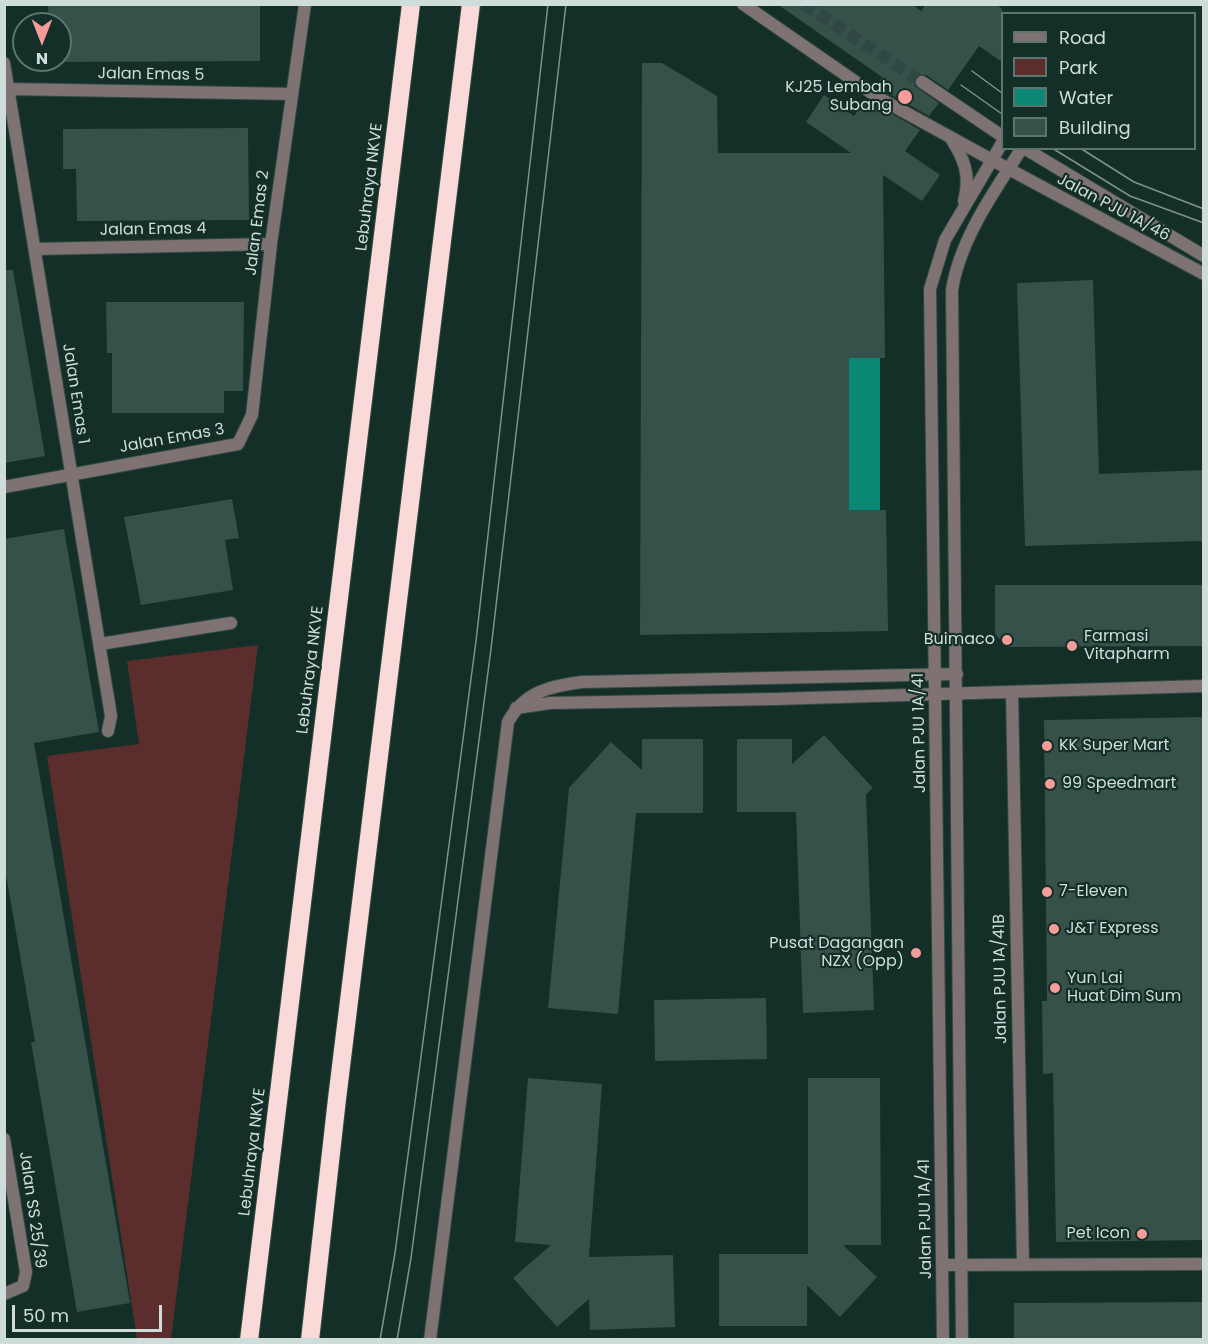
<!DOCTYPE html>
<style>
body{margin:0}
#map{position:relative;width:1208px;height:1344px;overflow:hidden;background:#142e28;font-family:Poppins,sans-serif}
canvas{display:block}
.frame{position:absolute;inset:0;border:6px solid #ceddd9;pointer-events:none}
.legend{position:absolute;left:1001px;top:12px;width:195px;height:138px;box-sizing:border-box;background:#142e28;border:2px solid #5e746f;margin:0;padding:8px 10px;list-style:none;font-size:18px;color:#ceddd9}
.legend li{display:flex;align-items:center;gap:12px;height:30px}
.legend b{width:30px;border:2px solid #5e746f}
.north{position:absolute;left:12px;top:12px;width:60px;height:60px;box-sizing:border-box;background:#142e28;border:2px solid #5e746f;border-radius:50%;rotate:180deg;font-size:16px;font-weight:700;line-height:24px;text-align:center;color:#ceddd9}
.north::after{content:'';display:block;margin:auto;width:21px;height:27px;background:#f59b98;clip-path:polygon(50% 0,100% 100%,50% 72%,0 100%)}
.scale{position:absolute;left:12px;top:1305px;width:150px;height:27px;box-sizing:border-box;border:3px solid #ceddd9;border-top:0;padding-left:8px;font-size:18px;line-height:21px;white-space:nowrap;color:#ceddd9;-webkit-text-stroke:4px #142e28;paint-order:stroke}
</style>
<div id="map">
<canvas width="1208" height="1344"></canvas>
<div class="frame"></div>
<ul class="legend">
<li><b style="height:8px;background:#7f7272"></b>Road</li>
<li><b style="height:16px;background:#5b2e2d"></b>Park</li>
<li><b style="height:16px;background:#0a8875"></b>Water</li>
<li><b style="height:16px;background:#36514a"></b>Building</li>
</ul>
<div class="north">N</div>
<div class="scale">50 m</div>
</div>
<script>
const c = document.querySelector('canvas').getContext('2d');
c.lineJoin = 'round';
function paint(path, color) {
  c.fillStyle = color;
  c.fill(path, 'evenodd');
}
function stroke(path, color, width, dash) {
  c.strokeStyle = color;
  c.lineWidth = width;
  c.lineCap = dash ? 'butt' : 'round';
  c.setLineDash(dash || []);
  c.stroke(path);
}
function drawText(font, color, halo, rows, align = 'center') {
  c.font = font + ' Poppins,sans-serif';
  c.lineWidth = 4.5;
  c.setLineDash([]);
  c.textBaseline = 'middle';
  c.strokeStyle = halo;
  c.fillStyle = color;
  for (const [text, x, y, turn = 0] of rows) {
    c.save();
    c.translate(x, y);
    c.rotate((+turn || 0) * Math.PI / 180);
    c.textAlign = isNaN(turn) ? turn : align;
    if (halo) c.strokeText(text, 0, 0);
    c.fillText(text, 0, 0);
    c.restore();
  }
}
paint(new Path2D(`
 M 258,645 L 171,1339 L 137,1339 L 47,756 L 139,744 L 127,661 Z`), '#5b2e2d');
paint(new Path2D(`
 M 849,358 L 880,358 L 880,510 L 849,510 Z`), '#0a8875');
paint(new Path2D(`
 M 48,4 L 260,4 L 260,61 L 60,62 L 60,24 L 49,24 Z
 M 777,4 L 912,4 L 921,11 L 926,4 L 996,4 L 1002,9 L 1002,62 L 979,46 L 948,90 L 926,75 L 918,75 L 914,81 L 915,86 L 939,103 L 929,116 L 876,86 L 882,77 Z
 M 642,63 L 662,63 L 717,96 L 718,153 L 851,153 L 806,122 L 824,95 L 854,116 L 866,99 L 920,130 L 905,151 L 940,175 L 922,201 L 883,175 L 885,358 L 849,358 L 849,510 L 886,510 L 888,631 L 640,635 Z
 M 248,128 L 249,220 L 77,221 L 76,169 L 63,169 L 63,129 Z
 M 4,270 L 13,270 L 45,456 L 4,463 Z
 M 1093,280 L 1099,474 L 1203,470 L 1203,541 L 1025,546 L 1017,283 Z
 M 106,302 L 244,302 L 243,391 L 224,391 L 224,413 L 112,413 L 112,353 L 107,353 Z
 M 232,499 L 239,538 L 225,540 L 233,590 L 141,605 L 124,517 Z
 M 64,529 L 99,732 L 34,743 L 130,1303 L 77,1312 L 31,1042 L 35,1042 L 4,863 L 4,539 Z
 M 995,585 L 1203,585 L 1203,646 L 1007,647 L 995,634 Z
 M 1203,717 L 1203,1240 L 1056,1242 L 1053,1073 L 1043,1074 L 1042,1001 L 1047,1001 L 1044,720 Z
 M 824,735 L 873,788 L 866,794 L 874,1010 L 803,1013 L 796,812 L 737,812 L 737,739 L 792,739 L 792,764 Z
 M 642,739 L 703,739 L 703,813 L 636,813 L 618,1014 L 548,1008 L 569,788 L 611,742 L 642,770 Z
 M 766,998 L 767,1059 L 655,1061 L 654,1000 Z
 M 528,1078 L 602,1084 L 589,1257 L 673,1255 L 675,1327 L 590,1330 L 589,1299 L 557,1327 L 513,1278 L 551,1245 L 515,1242 Z
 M 808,1078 L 880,1078 L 881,1245 L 843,1245 L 877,1277 L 840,1317 L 807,1285 L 807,1326 L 719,1326 L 719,1254 L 808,1254 Z
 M 1203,1302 L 1203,1340 L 1014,1340 L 1014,1303 Z`), '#36514a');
stroke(new Path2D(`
 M 804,4 L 922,82`), '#304843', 12, [12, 6]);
const minor = new Path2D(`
 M 743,4 L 879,98 L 992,160
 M 4,63 L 111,716 L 108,731
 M 922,82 L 1002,136
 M 9,89 L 292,94
 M 35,249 L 271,244
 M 4,487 L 238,444 L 252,415 L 271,244 L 305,4
 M 100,644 L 231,623
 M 1012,692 L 1023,1265
 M 516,708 L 550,703 L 775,699 L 1204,686
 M 4,1139 L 26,1272 L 23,1286 L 4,1294
 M 943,1265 L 1204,1264
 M 430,1340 L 508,722 C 524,692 550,686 582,682 L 957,674`);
const tertiary = new Path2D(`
 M 951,138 C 964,159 971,175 964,201
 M 1024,148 L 1204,256
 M 992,160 L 1204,274
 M 943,1340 L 930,289 L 945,240 L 1002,143
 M 962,1340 L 952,290 C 960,239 994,192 1022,148`);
const motorway = new Path2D(`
 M 249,1340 L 411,4
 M 310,1340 L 337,1099 L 471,4`);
stroke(minor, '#324a44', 14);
stroke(tertiary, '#324a44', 14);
stroke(motorway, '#324a44', 20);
stroke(minor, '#7f7272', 12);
stroke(tertiary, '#7f7272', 12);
stroke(motorway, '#f9dad8', 18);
stroke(new Path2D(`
 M 972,71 L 1002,93
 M 961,85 L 1002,114
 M 1052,148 L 1130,196 L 1204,223
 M 1080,148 L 1134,182 L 1204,209
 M 380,1340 L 395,1253 L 476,641 L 548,4
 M 397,1340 L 411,1258 L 491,649 L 566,4`), '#7f938e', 1.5);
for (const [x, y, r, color] of [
 [905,97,8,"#f59b98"],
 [1007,640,6,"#f59b98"],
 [1072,646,6,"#f59b98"],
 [1047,746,6,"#f59b98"],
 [1050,784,6,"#f59b98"],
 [1047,892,6,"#f59b98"],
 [1054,929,6,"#f59b98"],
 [916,953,6,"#f59b98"],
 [1055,988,6,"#f59b98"],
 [1142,1234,6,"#f59b98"]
]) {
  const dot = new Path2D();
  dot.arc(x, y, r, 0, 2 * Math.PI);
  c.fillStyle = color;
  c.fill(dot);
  stroke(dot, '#142e28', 2);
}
drawText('16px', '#ceddd9', '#142e28', [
 ["Jalan Emas 5",151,75,1],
 ["Lebuhraya NKVE",370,187,-83],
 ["Jalan PJU 1A/46",1113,208,28],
 ["Jalan Emas 2",258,223,-83],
 ["Jalan Emas 4",153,230,-1],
 ["Jalan Emas 1",75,394,81],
 ["Jalan Emas 3",172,439,-10],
 ["Lebuhraya NKVE",311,670,-83],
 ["Jalan PJU 1A/41",920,733,-91],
 ["Jalan PJU 1A/41B",1001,979,-91],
 ["Lebuhraya NKVE",253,1152,-83],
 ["Jalan SS 25/39",32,1210,82],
 ["Jalan PJU 1A/41",926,1219,-91]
]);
drawText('16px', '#ceddd9', '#142e28', [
 ["KJ25 Lembah",892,88,"right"],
 ["Subang",892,106,"right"],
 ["Farmasi",1084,637],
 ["Vitapharm",1084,655],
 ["Buimaco",995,640,"right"],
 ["KK Super Mart",1059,746],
 ["99 Speedmart",1062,784],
 ["7-Eleven",1059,892],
 ["J&T Express",1066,929],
 ["Pusat Dagangan",904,944,"right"],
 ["NZX (Opp)",904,962,"right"],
 ["Yun Lai",1067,979],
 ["Huat Dim Sum",1067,997],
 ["Pet Icon",1130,1234,"right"]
], 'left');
</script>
